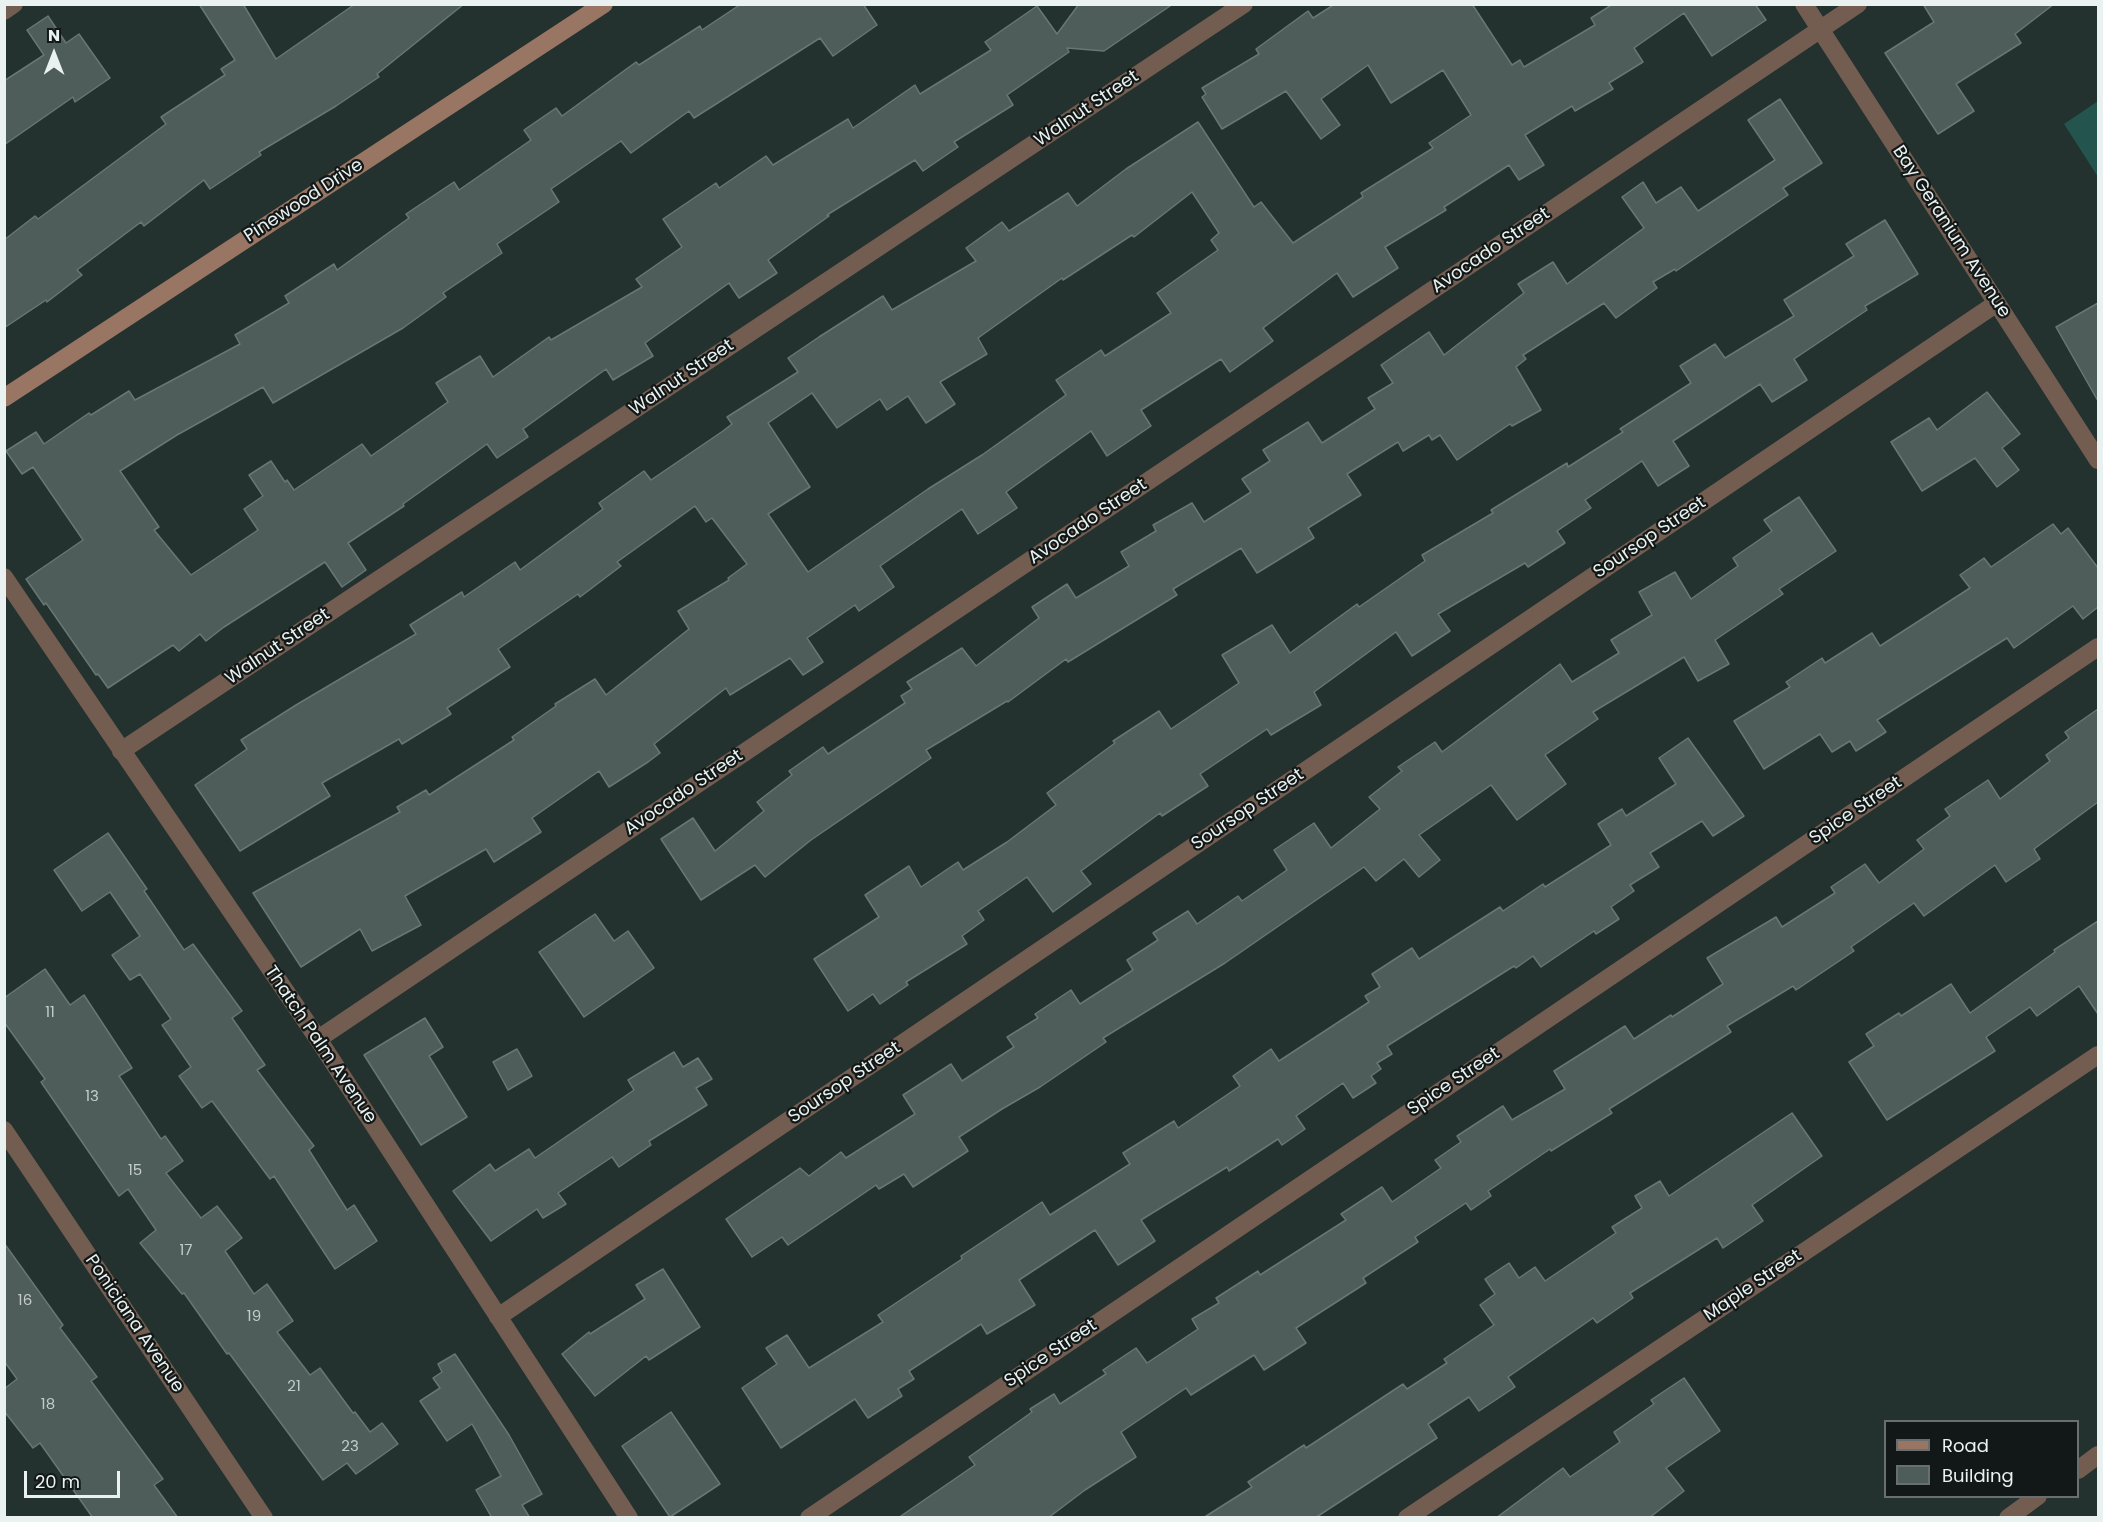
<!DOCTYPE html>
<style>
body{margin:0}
#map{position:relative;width:2103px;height:1522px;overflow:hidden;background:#23312f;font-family:Poppins,sans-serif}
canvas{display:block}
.frame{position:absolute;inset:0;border:6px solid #e9f2f0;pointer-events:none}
.legend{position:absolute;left:1884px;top:1420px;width:195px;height:78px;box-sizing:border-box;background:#121817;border:2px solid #686f6e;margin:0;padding:8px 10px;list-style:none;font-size:18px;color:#e9f2f0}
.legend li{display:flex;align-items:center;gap:12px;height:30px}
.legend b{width:30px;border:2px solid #686f6e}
.north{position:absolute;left:24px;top:24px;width:60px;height:60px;-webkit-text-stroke:4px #121817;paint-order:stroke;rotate:0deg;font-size:16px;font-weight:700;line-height:24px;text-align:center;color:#e9f2f0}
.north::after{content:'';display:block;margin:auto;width:21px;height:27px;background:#e9f2f0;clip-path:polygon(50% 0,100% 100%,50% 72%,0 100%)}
.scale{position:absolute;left:24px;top:1471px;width:96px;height:27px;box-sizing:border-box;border:3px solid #e9f2f0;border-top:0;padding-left:8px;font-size:18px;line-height:21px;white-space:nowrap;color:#e9f2f0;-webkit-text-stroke:4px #121817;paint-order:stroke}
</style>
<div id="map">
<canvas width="2103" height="1522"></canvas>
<div class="frame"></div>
<ul class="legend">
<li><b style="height:8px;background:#997664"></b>Road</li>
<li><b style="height:16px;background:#4e5d5a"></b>Building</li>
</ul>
<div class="north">N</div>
<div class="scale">20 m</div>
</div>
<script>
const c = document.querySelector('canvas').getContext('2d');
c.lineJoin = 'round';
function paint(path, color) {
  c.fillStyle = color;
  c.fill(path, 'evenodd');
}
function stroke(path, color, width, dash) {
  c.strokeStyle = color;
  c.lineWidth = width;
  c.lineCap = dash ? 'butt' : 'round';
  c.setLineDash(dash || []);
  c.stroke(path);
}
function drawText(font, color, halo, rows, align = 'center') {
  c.font = font + ' Poppins,sans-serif';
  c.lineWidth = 4.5;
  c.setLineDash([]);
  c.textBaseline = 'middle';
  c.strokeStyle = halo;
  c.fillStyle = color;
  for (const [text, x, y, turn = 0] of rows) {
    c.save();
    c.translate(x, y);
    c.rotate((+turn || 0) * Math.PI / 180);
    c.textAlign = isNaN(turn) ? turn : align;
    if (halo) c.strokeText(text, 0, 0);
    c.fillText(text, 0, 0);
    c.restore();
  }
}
paint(new Path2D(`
 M 2098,101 L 2098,177 L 2064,124 Z`), '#23544e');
const building = new Path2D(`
 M 199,4 L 243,4 L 276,59 L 355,4 L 464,4 L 377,74 L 379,77 L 336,106 L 259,152 L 261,155 L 210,189 L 204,180 L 144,226 L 141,222 L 77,270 L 82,275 L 47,302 L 46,300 L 4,328 L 4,240 L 35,216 L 38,219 L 166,124 L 161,117 L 225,75 L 221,69 L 235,60 Z
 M 741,4 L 863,4 L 877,25 L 833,56 L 820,38 L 694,118 L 689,111 L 631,153 L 621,141 L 551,189 L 559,202 L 497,244 L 502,253 L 443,293 L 446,297 L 403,328 L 273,403 L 263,387 L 177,435 L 120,471 L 159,527 L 154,530 L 191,575 L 258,530 L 244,509 L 263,496 L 249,475 L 271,461 L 285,482 L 287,480 L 294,490 L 362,444 L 371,456 L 448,402 L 436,383 L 480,356 L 493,377 L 549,337 L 551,340 L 642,287 L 636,279 L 682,247 L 663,219 L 716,183 L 719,188 L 766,156 L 773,165 L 848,119 L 853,128 L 915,85 L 920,94 L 991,50 L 985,42 L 1037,6 L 1057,34 L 1079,4 L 1173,4 L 1104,51 L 1067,48 L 1069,52 L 1007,95 L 1013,105 L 954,142 L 958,147 L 923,171 L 915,160 L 827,215 L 829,216 L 768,260 L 777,273 L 739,298 L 729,283 L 645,343 L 653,356 L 613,380 L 606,369 L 523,429 L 528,437 L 497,458 L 487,444 L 403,504 L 404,506 L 348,543 L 366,570 L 342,587 L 325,562 L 224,627 L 206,641 L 200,634 L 179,651 L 173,645 L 108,688 L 98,674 L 96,675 L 46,603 L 44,605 L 26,579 L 83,540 L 33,467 L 22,474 L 6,451 L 36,432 L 44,444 L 89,413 L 91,415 L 129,391 L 135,400 L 240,344 L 235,335 L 289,303 L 285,296 L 334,264 L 337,270 L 409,218 L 406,214 L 454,182 L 459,190 L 531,140 L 524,130 L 556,108 L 562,116 L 636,62 L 639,65 L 700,26 L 702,30 Z
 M 1335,4 L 1472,4 L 1512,65 L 1520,60 L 1524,67 L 1595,25 L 1591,18 L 1613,4 L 1755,4 L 1766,20 L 1712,56 L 1684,13 L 1634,48 L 1643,62 L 1609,83 L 1613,89 L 1575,111 L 1572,106 L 1525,135 L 1544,165 L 1519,180 L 1509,165 L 1444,207 L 1446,210 L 1385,247 L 1398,268 L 1353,297 L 1337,273 L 1263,328 L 1273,341 L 1230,372 L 1221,359 L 1141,410 L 1151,426 L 1107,456 L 1091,431 L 1006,492 L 1017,508 L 978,534 L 962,509 L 880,566 L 894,587 L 859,611 L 855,605 L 807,638 L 823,662 L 803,675 L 790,658 L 730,695 L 726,688 L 654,744 L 660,753 L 648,762 L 609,787 L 599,771 L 532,818 L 541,832 L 494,862 L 486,849 L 405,896 L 421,925 L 372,951 L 360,929 L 301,967 L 253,893 L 400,812 L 397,807 L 426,790 L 429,795 L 514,740 L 512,737 L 556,706 L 555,704 L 595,679 L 606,695 L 689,629 L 678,611 L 729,580 L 728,578 L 747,564 L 712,518 L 706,522 L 695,506 L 617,562 L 621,566 L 580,597 L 578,594 L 498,649 L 510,667 L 447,708 L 451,714 L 402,744 L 399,739 L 322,783 L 330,796 L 240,851 L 195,785 L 247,749 L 241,740 L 296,705 L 416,634 L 410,625 L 462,592 L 464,597 L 515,562 L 520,570 L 603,509 L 599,503 L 644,471 L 651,480 L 723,431 L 732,424 L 727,417 L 798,372 L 788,358 L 819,337 L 883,296 L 892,310 L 976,261 L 966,248 L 1002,222 L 1009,231 L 1068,193 L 1077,206 L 1126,169 L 1198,122 L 1254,207 L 1261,202 L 1293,243 L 1363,197 L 1361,193 L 1433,148 L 1429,143 L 1471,115 L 1443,70 L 1391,103 L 1368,65 L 1321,99 L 1340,125 L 1321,139 L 1286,91 L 1222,129 L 1202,97 L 1206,94 L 1202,88 L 1259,54 L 1256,49 L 1308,11 L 1313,18 ZM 1192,192 L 1219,233 L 1211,240 L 1218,250 L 1157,293 L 1171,313 L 1105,356 L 1101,350 L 1056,380 L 1066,395 L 982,455 L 928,489 L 808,572 L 768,514 L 810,487 L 768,423 L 812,393 L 837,428 L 880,399 L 887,410 L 908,396 L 926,423 L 955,404 L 940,382 L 987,354 L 978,338 L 1062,278 L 1063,280 L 1132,235 L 1134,237 Z
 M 1923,4 L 2054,4 L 2015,34 L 2021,43 L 1956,84 L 1974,111 L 1938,134 L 1885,53 L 1934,22 Z
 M 48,16 L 66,43 L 79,34 L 110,78 L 75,102 L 73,97 L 4,145 L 4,81 L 44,55 L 27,30 Z
 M 1780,99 L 1822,163 L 1783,188 L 1788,195 L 1676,271 L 1675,269 L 1653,282 L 1657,288 L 1616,318 L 1604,303 L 1523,355 L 1526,359 L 1516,367 L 1541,410 L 1512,426 L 1510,424 L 1457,460 L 1440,435 L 1432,440 L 1429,435 L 1403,451 L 1398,442 L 1347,474 L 1361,495 L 1308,528 L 1314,538 L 1257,573 L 1241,548 L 1173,589 L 1177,595 L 1068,662 L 1066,659 L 1008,702 L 1007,701 L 926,750 L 931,758 L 811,840 L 765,877 L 755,865 L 701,900 L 661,839 L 693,818 L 715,851 L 764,811 L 757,802 L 792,775 L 789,771 L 823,747 L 828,754 L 905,703 L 901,696 L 912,689 L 907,682 L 962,648 L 976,666 L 1039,618 L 1032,607 L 1067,584 L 1076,598 L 1129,566 L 1121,552 L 1156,531 L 1153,525 L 1192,503 L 1204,522 L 1251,492 L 1242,479 L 1270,461 L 1263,450 L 1308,422 L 1322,443 L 1375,409 L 1368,398 L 1393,383 L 1381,365 L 1429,332 L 1444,355 L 1524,293 L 1518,284 L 1553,262 L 1567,284 L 1644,228 L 1622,197 L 1643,182 L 1656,203 L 1681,187 L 1698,211 L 1775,160 L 1748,120 Z
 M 1885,220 L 1918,274 L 1865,306 L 1867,310 L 1794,359 L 1807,380 L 1772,402 L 1760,384 L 1673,441 L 1689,466 L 1658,486 L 1642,461 L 1585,500 L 1591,508 L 1557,531 L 1565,543 L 1528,567 L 1525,563 L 1438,614 L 1450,631 L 1412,656 L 1396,632 L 1314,692 L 1321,705 L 1271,735 L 1267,729 L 1200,774 L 1208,786 L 1162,816 L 1160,813 L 1081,871 L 1091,884 L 1053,912 L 1027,877 L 978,911 L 984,920 L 962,936 L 967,944 L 906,982 L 908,985 L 880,1004 L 873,994 L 848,1011 L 814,959 L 879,917 L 865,895 L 909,866 L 921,887 L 958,862 L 963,870 L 1007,842 L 1056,805 L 1047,793 L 1115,743 L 1113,741 L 1159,711 L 1171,729 L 1239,683 L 1222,655 L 1272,625 L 1290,653 L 1357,604 L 1359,607 L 1425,561 L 1422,555 L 1493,513 L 1491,510 L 1567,463 L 1568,467 L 1623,432 L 1620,429 L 1691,383 L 1680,366 L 1715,344 L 1725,358 L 1794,316 L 1784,300 L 1854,256 L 1846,244 Z
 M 2098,303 L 2098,401 L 2056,327 Z
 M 1987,392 L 2020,434 L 2002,448 L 2019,470 L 1997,487 L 1975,458 L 1922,491 L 1891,442 L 1929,418 L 1937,430 Z
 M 1799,497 L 1836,551 L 1779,589 L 1783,594 L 1715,640 L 1729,664 L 1698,681 L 1684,657 L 1593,712 L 1598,719 L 1545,755 L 1566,784 L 1517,820 L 1491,785 L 1419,835 L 1440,860 L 1419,877 L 1404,859 L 1376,881 L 1364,867 L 1225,963 L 1103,1038 L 1106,1042 L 1040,1087 L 1002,1109 L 959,1137 L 968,1151 L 913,1187 L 904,1174 L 879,1189 L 876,1185 L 788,1245 L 782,1237 L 752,1257 L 726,1219 L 800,1168 L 809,1176 L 841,1152 L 846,1158 L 915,1114 L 903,1095 L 951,1064 L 962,1081 L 1014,1047 L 1007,1037 L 1038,1018 L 1035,1014 L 1071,990 L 1080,1004 L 1133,970 L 1127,960 L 1158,940 L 1153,933 L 1188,911 L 1197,924 L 1238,896 L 1242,901 L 1287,870 L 1274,850 L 1314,823 L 1331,848 L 1380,809 L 1369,797 L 1402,771 L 1398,767 L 1435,742 L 1442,752 L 1560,664 L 1572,682 L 1619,653 L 1611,640 L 1652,615 L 1639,592 L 1675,572 L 1691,599 L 1738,566 L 1733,558 L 1772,531 L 1764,520 Z
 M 2053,524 L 2061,534 L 2068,528 L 2098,568 L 2098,607 L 2083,619 L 2073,606 L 2014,648 L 2007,638 L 1877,720 L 1886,732 L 1856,751 L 1850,741 L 1832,752 L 1820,734 L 1764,769 L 1734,721 L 1790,687 L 1786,682 L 1822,658 L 1825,663 L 1872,633 L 1880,646 L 1970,588 L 1960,575 L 1984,558 L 1991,567 Z
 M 2098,709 L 2098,802 L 2034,849 L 2040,859 L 2006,882 L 1995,865 L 1924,916 L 1914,903 L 1851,947 L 1854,951 L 1796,990 L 1793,986 L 1727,1026 L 1731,1032 L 1609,1109 L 1612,1113 L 1551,1151 L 1550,1149 L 1488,1191 L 1491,1196 L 1471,1210 L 1466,1203 L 1415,1237 L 1418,1242 L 1363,1278 L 1366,1283 L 1296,1328 L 1306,1343 L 1264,1370 L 1254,1355 L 1191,1395 L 1186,1388 L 1121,1432 L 1136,1457 L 1085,1490 L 1048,1518 L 898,1518 L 975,1465 L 969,1457 L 1032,1412 L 1030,1409 L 1054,1394 L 1060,1404 L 1106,1374 L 1103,1370 L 1136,1348 L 1147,1363 L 1198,1329 L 1192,1319 L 1219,1303 L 1216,1298 L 1258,1271 L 1260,1275 L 1346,1220 L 1341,1214 L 1382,1187 L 1392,1202 L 1441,1168 L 1435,1160 L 1461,1142 L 1457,1136 L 1503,1106 L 1512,1120 L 1565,1089 L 1554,1071 L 1625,1026 L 1634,1039 L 1671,1015 L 1672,1017 L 1723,984 L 1707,958 L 1776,917 L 1782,927 L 1835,893 L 1831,887 L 1865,864 L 1879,883 L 1924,849 L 1917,840 L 1950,816 L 1945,809 L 1988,780 L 2000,799 L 2050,761 L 2046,755 L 2069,738 L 2065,732 Z
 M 1688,738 L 1744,816 L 1713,836 L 1702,821 L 1650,853 L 1659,867 L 1630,885 L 1634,891 L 1611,907 L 1619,919 L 1596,934 L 1594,931 L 1541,967 L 1533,956 L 1516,968 L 1514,966 L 1387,1046 L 1392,1054 L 1377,1063 L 1381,1069 L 1371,1076 L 1376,1083 L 1353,1098 L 1343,1083 L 1296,1116 L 1305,1129 L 1282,1145 L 1278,1139 L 1229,1171 L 1227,1167 L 1141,1220 L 1155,1241 L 1118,1265 L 1095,1230 L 1019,1280 L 1035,1305 L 987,1334 L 981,1324 L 909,1371 L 914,1379 L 898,1389 L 902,1396 L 868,1418 L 855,1399 L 781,1448 L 742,1388 L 777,1364 L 766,1348 L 787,1335 L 809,1368 L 883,1322 L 878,1315 L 962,1259 L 961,1256 L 1042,1202 L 1050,1215 L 1130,1164 L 1123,1153 L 1174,1121 L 1178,1128 L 1240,1086 L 1233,1076 L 1271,1049 L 1279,1061 L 1369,1002 L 1365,996 L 1380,987 L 1372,974 L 1412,948 L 1419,959 L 1500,907 L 1503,911 L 1543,884 L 1545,887 L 1611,845 L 1598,824 L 1622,809 L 1626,816 L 1676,784 L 1659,758 Z
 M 108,833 L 147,889 L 144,891 L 184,950 L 193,944 L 242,1011 L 232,1018 L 265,1065 L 257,1070 L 314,1146 L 309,1150 L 347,1210 L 354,1205 L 377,1241 L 335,1269 L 274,1176 L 270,1179 L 212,1101 L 202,1108 L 179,1076 L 191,1067 L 162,1025 L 171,1019 L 140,974 L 130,980 L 112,955 L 140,936 L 110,892 L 82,911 L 54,870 Z
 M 595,914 L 614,941 L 628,931 L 654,968 L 584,1017 L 539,952 Z
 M 2098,921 L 2098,1014 L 2079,986 L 2037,1016 L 2030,1007 L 1986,1037 L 1995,1051 L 1887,1120 L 1849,1062 L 1874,1046 L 1866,1034 L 1899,1013 L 1901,1016 L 1951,984 L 1970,1013 L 2055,952 L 2054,950 Z
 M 45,969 L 70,1005 L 84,995 L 132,1068 L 119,1076 L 161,1139 L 165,1136 L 183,1161 L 166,1173 L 201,1218 L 217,1206 L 242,1238 L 225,1251 L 254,1294 L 267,1284 L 293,1321 L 277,1332 L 310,1375 L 320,1368 L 353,1413 L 355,1412 L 370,1432 L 382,1423 L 398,1444 L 356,1474 L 347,1463 L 323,1480 L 229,1353 L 227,1354 L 184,1293 L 182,1294 L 140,1243 L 156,1230 L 128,1189 L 119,1196 L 41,1082 L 45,1079 L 4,1022 L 4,998 Z
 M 425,1018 L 443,1047 L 429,1056 L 467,1117 L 421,1145 L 364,1055 Z
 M 517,1049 L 532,1076 L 508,1090 L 493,1062 Z
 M 674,1052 L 683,1067 L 698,1058 L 712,1079 L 696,1088 L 707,1105 L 649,1141 L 651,1145 L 619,1167 L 612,1157 L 558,1193 L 566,1204 L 543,1218 L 537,1209 L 491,1241 L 453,1191 L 490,1164 L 495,1171 L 529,1149 L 535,1158 L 634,1090 L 628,1080 Z
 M 1792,1113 L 1822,1156 L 1752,1205 L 1763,1221 L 1723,1248 L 1717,1238 L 1630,1293 L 1633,1298 L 1597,1323 L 1593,1318 L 1508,1377 L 1515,1387 L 1479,1411 L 1469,1397 L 1428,1424 L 1437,1438 L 1315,1518 L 1203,1518 L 1252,1487 L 1248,1482 L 1304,1445 L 1306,1448 L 1403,1384 L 1407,1389 L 1447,1363 L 1444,1359 L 1494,1325 L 1480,1305 L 1495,1294 L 1485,1279 L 1509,1263 L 1519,1278 L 1535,1267 L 1545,1281 L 1616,1233 L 1612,1227 L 1642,1208 L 1635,1196 L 1660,1181 L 1669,1196 Z
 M 4,1243 L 63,1325 L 60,1328 L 97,1377 L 91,1381 L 163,1479 L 154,1485 L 178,1518 L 93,1518 L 40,1443 L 33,1448 L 4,1411 L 4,1389 L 17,1379 L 4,1361 Z
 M 663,1269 L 700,1327 L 649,1360 L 646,1356 L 595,1396 L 562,1354 L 589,1332 L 590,1334 L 645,1299 L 636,1285 Z
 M 455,1354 L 509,1435 L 542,1494 L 522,1505 L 530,1518 L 492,1518 L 476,1490 L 501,1476 L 472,1424 L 447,1441 L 420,1401 L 440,1388 L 433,1378 L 442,1372 L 438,1364 Z
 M 1684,1378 L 1720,1431 L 1666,1468 L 1684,1491 L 1649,1518 L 1496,1518 L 1563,1468 L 1570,1477 L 1620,1442 L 1614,1432 L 1654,1404 L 1651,1400 Z
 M 671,1412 L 720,1484 L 670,1517 L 622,1446 Z`);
paint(building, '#4e5d5a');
stroke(building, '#677774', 1.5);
stroke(new Path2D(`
 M 1804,4 L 2098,460
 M 4,11 L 14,4
 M 4,577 L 318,1039 L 629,1518
 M 121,751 L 1244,4
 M 318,1039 L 1858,4
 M 4,1130 L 264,1518
 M 498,1317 L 1997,303
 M 2078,1470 L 2098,1455
 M 809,1518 L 2098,647
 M 1407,1518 L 2098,1055
 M 2008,1518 L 2038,1496`), '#735d51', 18);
stroke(new Path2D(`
 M 4,398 L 604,4`), '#997664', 18);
drawText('15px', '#c2cdca', null, [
 ["11",50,1013],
 ["13",92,1097],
 ["15",135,1171],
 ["17",186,1251],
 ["16",25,1301],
 ["19",254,1317],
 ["21",294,1387],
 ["18",48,1405],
 ["23",350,1447]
]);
drawText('18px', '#e9f2f0', '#121817', [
 ["Walnut Street",1087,109,-34],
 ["Pinewood Drive",304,201,-33],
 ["Bay Geranium Avenue",1951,232,57],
 ["Avocado Street",1491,251,-34],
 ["Walnut Street",682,378,-34],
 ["Avocado Street",1088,522,-34],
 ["Soursop Street",1650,538,-34],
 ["Walnut Street",278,647,-34],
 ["Avocado Street",684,793,-34],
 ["Soursop Street",1248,810,-34],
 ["Spice Street",1856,811,-34],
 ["Thatch Palm Avenue",320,1045,56],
 ["Spice Street",1454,1082,-34],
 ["Soursop Street",845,1083,-34],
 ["Maple Street",1753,1286,-34],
 ["Poniciana Avenue",134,1324,56],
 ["Spice Street",1051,1354,-34]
]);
</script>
